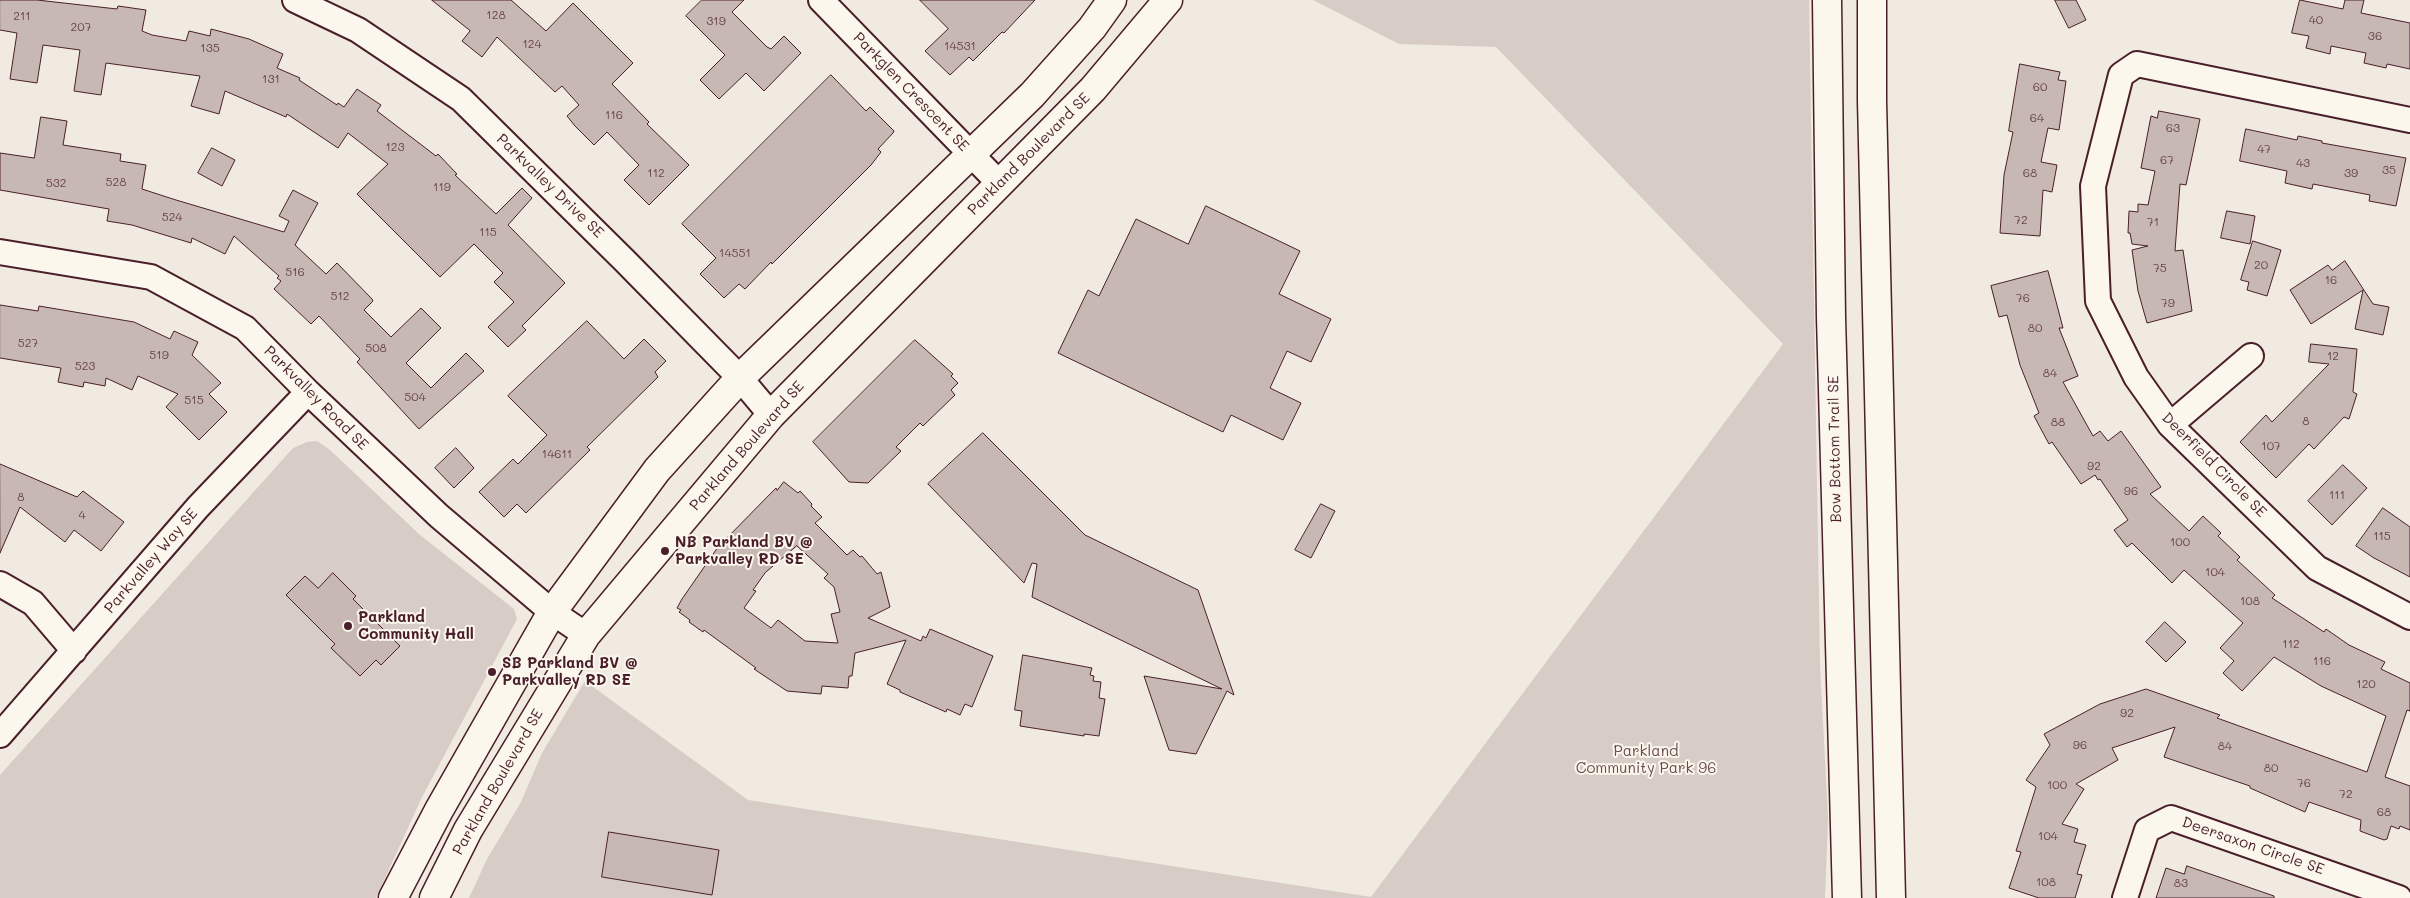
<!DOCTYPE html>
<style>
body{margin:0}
canvas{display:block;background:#f0eae0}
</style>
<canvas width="2410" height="898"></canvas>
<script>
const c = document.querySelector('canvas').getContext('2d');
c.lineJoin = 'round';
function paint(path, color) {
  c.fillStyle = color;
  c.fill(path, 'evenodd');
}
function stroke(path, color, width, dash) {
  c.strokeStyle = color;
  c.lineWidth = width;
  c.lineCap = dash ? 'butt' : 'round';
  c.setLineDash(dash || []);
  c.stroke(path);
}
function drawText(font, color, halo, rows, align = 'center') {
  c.font = font + ' Mali,sans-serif';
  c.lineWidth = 4;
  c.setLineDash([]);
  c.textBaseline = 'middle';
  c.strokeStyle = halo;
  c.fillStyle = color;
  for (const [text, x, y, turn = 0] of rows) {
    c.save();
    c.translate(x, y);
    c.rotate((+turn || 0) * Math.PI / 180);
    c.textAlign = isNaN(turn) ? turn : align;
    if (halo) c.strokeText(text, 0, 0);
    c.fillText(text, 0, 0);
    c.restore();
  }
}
paint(new Path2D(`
 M 1313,0 L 1809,0 L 1820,664 L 1828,818 L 1825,898 L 469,898 L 487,859 L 521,802 L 542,753 L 585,681 L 748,800 L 1371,897 L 1783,344 L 1496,47 L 1399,44 Z
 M 317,441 L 329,449 L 420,535 L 514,609 L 517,619 L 422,797 L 376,898 L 0,898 L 0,775 L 293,448 L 307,442 Z`), '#d8ccc6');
const building = new Path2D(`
 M 0,0 L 37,0 L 117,9 L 118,6 L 146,10 L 142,31 L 152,35 L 186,41 L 189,31 L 210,36 L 211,29 L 249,39 L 283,54 L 277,68 L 300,78 L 299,80 L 337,105 L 338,103 L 344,107 L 357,89 L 381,105 L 377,111 L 436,156 L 438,154 L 457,174 L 455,175 L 496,214 L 522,188 L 532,198 L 508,225 L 565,283 L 522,326 L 526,330 L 508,347 L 488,327 L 514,302 L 494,282 L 503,273 L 474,244 L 440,277 L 357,194 L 388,164 L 348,133 L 338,148 L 287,114 L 286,117 L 225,91 L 219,114 L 191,106 L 200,76 L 106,63 L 101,95 L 74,91 L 80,50 L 43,45 L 37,83 L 10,79 L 17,33 L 0,30 Z
 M 432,0 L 511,0 L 546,31 L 573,3 L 633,63 L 612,84 L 649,122 L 647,124 L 689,165 L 649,205 L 624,180 L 639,165 L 607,132 L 594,145 L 575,126 L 567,116 L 579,105 L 562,86 L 555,92 L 497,37 L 482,57 L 462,41 L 470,31 Z
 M 702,0 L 744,0 L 732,12 L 767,47 L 771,49 L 784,36 L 801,53 L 764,91 L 746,73 L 719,99 L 700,80 L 725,55 L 686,16 Z
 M 920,0 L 1035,0 L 1004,33 L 1002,32 L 973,61 L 969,57 L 950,75 L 925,51 L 948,29 Z
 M 2055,0 L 2076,0 L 2086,20 L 2069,28 Z
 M 2300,0 L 2343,9 L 2345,0 L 2364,0 L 2361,13 L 2410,23 L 2410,69 L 2387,64 L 2386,68 L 2364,63 L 2366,53 L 2331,46 L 2330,54 L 2306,48 L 2309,36 L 2292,33 Z
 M 2020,64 L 2060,72 L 2058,80 L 2066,81 L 2059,130 L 2048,128 L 2041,162 L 2057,165 L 2052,192 L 2043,190 L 2040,236 L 2000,233 L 2004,175 L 2013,132 L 2009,131 Z
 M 831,75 L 866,111 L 870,107 L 894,131 L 893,133 L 878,149 L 881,152 L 871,165 L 772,264 L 771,262 L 745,289 L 739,284 L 724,298 L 700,274 L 716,258 L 682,224 Z
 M 2159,111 L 2200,119 L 2186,185 L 2180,184 L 2175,251 L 2183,250 L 2192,311 L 2147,323 L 2138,291 L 2132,250 L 2148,246 L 2132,244 L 2130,233 L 2128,233 L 2129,211 L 2138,212 L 2138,204 L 2148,205 L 2155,171 L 2141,168 L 2151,116 L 2157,118 Z
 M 41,117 L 67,121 L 63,145 L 121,154 L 120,161 L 146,165 L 142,189 L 176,200 L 284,232 L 289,221 L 279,216 L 293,190 L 318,203 L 295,245 L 326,274 L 337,263 L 372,299 L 373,301 L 364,310 L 391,337 L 421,308 L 441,328 L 406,363 L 431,388 L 466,353 L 484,371 L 419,429 L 357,362 L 360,359 L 319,316 L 311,324 L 274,289 L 281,281 L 277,278 L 279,276 L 234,236 L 225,254 L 192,238 L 191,243 L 132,225 L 107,221 L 109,209 L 0,190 L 0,153 L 34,158 Z
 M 2246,129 L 2297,140 L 2298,136 L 2322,141 L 2322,143 L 2406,158 L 2396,206 L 2369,201 L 2370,195 L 2313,184 L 2312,189 L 2285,183 L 2287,171 L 2240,161 Z
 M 212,148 L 235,160 L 222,186 L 198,173 Z
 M 1206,206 L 1300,251 L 1279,294 L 1331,319 L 1311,362 L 1287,351 L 1270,388 L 1301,403 L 1283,440 L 1231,415 L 1223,432 L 1058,353 L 1088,290 L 1099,296 L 1136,219 L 1188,244 Z
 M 2227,211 L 2255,216 L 2250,244 L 2221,238 Z
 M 2253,241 L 2281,250 L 2267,296 L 2247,290 L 2249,282 L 2241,280 Z
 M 2345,261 L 2373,304 L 2389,307 L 2383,335 L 2355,329 L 2363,290 L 2311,324 L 2290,290 L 2328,265 L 2332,270 Z
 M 2048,271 L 2063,328 L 2059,328 L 2078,376 L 2063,382 L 2093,436 L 2100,431 L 2108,441 L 2121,431 L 2161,487 L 2150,494 L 2189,531 L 2203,516 L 2221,533 L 2218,536 L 2240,557 L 2237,560 L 2275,595 L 2272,598 L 2324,632 L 2326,629 L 2349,645 L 2385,662 L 2381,669 L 2410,683 L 2410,711 L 2407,710 L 2385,777 L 2410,786 L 2410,830 L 2400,826 L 2399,829 L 2391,826 L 2387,839 L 2384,840 L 2360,831 L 2361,820 L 2309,802 L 2305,812 L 2250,788 L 2250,786 L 2164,757 L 2175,727 L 2112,748 L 2118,760 L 2076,784 L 2084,789 L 2062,824 L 2078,829 L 2074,842 L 2086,845 L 2077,874 L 2082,875 L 2075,898 L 2039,898 L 2009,888 L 2021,852 L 2016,851 L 2036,787 L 2026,780 L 2050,745 L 2044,734 L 2100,704 L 2146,689 L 2220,715 L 2217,718 L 2367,772 L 2386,716 L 2321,686 L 2274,657 L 2242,691 L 2223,673 L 2234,661 L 2220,648 L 2243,623 L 2184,570 L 2172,583 L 2132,543 L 2127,547 L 2114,530 L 2128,520 L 2100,479 L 2098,480 L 2095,475 L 2081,484 L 2052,442 L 2049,444 L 2034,416 L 2039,413 L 2020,365 L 2007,315 L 1999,317 L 1991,286 Z
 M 0,305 L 38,311 L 39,306 L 134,322 L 170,339 L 174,331 L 198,342 L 192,355 L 221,383 L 209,394 L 227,412 L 199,440 L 166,407 L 178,394 L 138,376 L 132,390 L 106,378 L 105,386 L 84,382 L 83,387 L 58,382 L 61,368 L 0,358 Z
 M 587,321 L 624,359 L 644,339 L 666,361 L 655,372 L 658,377 L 587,447 L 590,450 L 526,513 L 517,504 L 504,517 L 479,492 L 513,459 L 518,464 L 547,435 L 508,396 Z
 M 915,340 L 953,374 L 951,376 L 958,383 L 951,390 L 955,395 L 923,426 L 920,423 L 896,447 L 901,451 L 868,483 L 849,482 L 813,442 Z
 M 2311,344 L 2357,349 L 2353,392 L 2357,394 L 2349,419 L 2344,417 L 2314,449 L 2309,444 L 2276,478 L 2240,442 L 2266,415 L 2272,422 L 2329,364 L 2309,362 Z
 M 983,433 L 1085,535 L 1198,590 L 1234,695 L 1227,691 L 1196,754 L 1169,750 L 1144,676 L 1222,689 L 1032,597 L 1037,564 L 1032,563 L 1024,583 L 928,484 Z
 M 456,448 L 474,468 L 454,488 L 435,468 Z
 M 0,464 L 77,497 L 83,491 L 124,522 L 101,551 L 74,530 L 65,542 L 20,507 L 0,553 Z
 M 2343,465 L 2367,488 L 2332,525 L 2308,501 Z
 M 784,482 L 798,493 L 800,491 L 812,504 L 811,506 L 822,517 L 815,523 L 847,555 L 853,550 L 860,557 L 862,556 L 877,574 L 881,572 L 890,607 L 868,618 L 921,641 L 923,636 L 926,638 L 930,629 L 993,656 L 972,707 L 965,704 L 960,715 L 947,709 L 946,712 L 900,692 L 900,690 L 887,684 L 906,640 L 855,653 L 852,676 L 849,676 L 848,688 L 822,686 L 821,694 L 787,691 L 754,669 L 756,668 L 704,630 L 703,632 L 689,622 L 690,620 L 679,612 L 681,610 L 677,608 L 682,599 L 718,547 L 776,488 L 777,490 ZM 797,546 L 828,574 L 824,578 L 834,587 L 840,612 L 831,614 L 838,643 L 805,641 L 778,620 L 771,628 L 744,608 L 756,591 L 753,590 L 765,573 Z
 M 1321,504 L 1335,511 L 1311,558 L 1295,550 Z
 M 2383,508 L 2410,527 L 2410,577 L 2374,558 L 2356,546 Z
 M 333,573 L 356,596 L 353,599 L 400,646 L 381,665 L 376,660 L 360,676 L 331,648 L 335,644 L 286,595 L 305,576 L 318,588 Z
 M 2165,622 L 2186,642 L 2166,662 L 2146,642 Z
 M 1023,655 L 1092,668 L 1090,675 L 1094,676 L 1093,681 L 1101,682 L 1099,698 L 1105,699 L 1099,736 L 1084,734 L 1084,736 L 1020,726 L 1022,711 L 1015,710 Z
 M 609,832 L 719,850 L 712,895 L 602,877 Z
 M 2187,866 L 2274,896 L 2274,898 L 2156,898 L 2166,868 L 2184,874 Z`);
paint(building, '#c8b8b3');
stroke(building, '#4a1f2b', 1);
const minor = new Path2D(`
 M 295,0 L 358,30 L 461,99 L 625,261 L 740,378 L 771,415
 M 821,0 L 1000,184
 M 2410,120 L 2137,64 L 2121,75 L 2093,186 L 2098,301 L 2136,377 L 2170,425 L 2317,568 L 2410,617
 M 0,252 L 151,277 L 245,328 L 308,392 L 439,516 L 552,612 L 586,635
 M 2170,425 L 2251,356
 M 0,584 L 33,603 L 74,651
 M 0,735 L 198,507 L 308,392
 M 2125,898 L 2147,830 L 2171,818 L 2399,898`);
const tertiary = new Path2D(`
 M 393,898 L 439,810 L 552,612 L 657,470 L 740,378 L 1032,95 L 1092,28 L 1112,0
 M 434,898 L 468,830 L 586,635 L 771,415 L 1093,89 L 1168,0`);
const secondary = new Path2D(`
 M 1827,0 L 1831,317 L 1847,898
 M 1872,0 L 1872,101 L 1891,898`);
stroke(minor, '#4a1f2b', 28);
stroke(tertiary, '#4a1f2b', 31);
stroke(secondary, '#4a1f2b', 31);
stroke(minor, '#fbf7ec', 24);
stroke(tertiary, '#fbf7ec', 28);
stroke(secondary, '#fbf7ec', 28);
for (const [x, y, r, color] of [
 [665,551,5,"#4a1f2b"],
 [348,626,5,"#4a1f2b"],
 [492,672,5,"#4a1f2b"]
]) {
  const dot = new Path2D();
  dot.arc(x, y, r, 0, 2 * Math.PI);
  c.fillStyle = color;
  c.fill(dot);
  stroke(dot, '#fbf7ec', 2);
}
drawText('12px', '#6a454d', null, [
 ["128",496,15],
 ["211",22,16],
 ["40",2316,20],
 ["319",716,21],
 ["207",81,27],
 ["36",2375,36],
 ["124",532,44],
 ["14531",960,46],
 ["135",210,48],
 ["131",271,79],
 ["60",2040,87],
 ["116",614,115],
 ["64",2037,118],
 ["63",2173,128],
 ["123",395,147],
 ["47",2264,149],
 ["67",2167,160],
 ["43",2303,163],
 ["35",2389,170],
 ["112",656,173],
 ["68",2030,173],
 ["39",2351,173],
 ["528",116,182],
 ["532",56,183],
 ["119",442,187],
 ["524",172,217],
 ["72",2021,220],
 ["71",2153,222],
 ["115",488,232],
 ["14551",735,253],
 ["20",2261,265],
 ["75",2160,268],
 ["516",295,272],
 ["16",2331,280],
 ["512",340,296],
 ["76",2023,298],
 ["79",2168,303],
 ["80",2035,328],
 ["527",28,343],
 ["508",376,348],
 ["519",159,355],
 ["12",2333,356],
 ["523",85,366],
 ["84",2050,373],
 ["504",415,397],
 ["515",194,400],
 ["8",2306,421],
 ["88",2058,422],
 ["107",2271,446],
 ["14611",557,454],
 ["92",2094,466],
 ["96",2131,491],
 ["111",2337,495],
 ["8",21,497],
 ["4",82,515],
 ["115",2382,536],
 ["100",2180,542],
 ["104",2215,572],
 ["108",2250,601],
 ["112",2291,644],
 ["116",2322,661],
 ["120",2366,684],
 ["92",2127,713],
 ["96",2080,745],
 ["84",2225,746],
 ["80",2271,768],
 ["76",2304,783],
 ["100",2057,785],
 ["72",2346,794],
 ["68",2384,812],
 ["104",2048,836],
 ["108",2046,882],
 ["83",2181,883]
]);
drawText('15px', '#4a1f2b', '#fbf7ec', [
 ["Parkglen Crescent SE",911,92,46],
 ["Parkland Boulevard SE",1029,154,-45],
 ["Parkvalley Drive SE",550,186,44],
 ["Parkvalley Road SE",316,398,45],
 ["Parkland Boulevard SE",747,446,-49],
 ["Bow Bottom Trail SE",1835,449,-91],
 ["Deerfield Circle SE",2214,465,45],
 ["Parkvalley Way SE",151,561,-49],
 ["Parkland Boulevard SE",498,782,-60],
 ["Deersaxon Circle SE",2253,846,19]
]);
drawText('bold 15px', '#4a1f2b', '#fbf7ec', [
 ["NB Parkland BV @",675,542],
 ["Parkvalley RD SE",675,559],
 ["Parkland",358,617],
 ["Community Hall",358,634],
 ["SB Parkland BV @",502,663],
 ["Parkvalley RD SE",502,680]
], 'left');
drawText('15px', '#6e4a52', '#fbf7ec', [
 ["Parkland",1646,751],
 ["Community Park 96",1646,768]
]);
</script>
